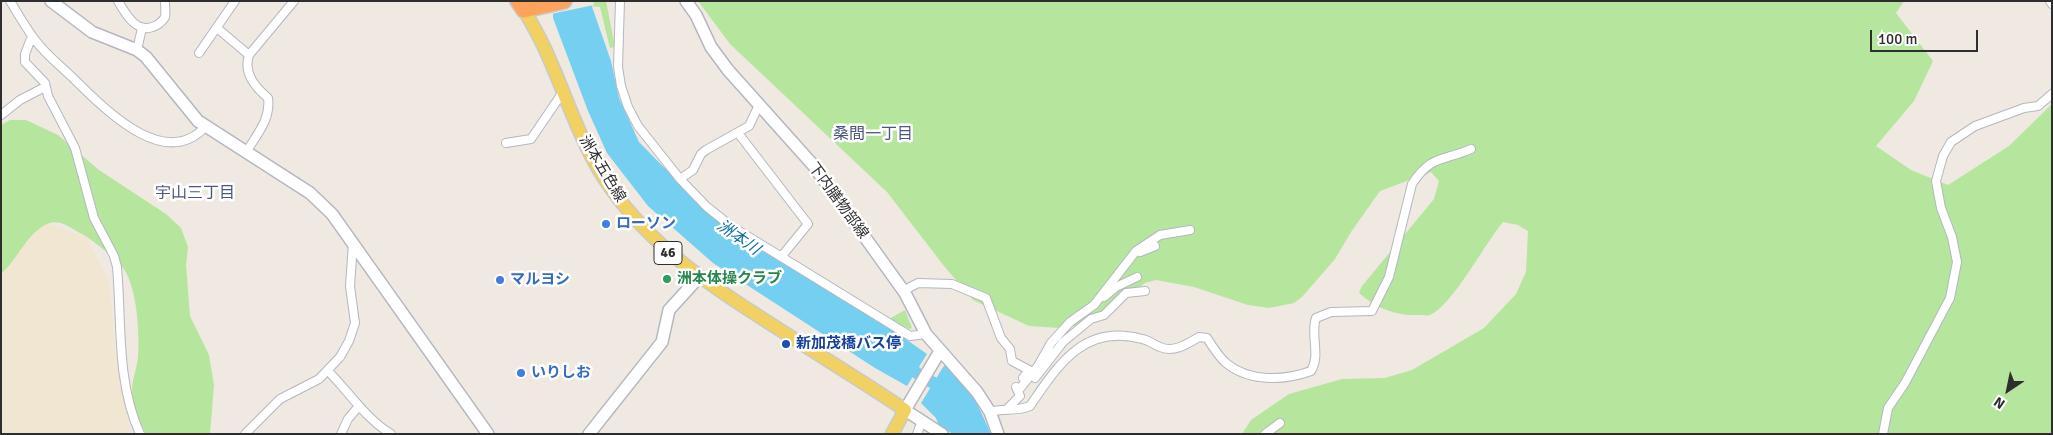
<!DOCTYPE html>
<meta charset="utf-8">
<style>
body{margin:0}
#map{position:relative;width:2053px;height:435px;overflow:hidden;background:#efe9e1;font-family:Signika,sans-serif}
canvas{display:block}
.frame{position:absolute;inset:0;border:2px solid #2e2e2e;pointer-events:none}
.north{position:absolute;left:1983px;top:365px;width:50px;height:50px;-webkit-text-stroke:4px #fff;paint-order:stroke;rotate:214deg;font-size:14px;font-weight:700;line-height:20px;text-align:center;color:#2e2e2e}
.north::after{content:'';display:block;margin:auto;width:18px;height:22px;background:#2e2e2e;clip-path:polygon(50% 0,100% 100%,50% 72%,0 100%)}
.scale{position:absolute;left:1870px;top:30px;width:108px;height:22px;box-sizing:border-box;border:2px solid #2e2e2e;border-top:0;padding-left:6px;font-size:15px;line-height:18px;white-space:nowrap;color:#2e2e2e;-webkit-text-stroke:4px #fff;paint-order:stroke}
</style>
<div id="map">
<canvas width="2053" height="435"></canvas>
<div class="frame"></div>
<div class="north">N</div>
<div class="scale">100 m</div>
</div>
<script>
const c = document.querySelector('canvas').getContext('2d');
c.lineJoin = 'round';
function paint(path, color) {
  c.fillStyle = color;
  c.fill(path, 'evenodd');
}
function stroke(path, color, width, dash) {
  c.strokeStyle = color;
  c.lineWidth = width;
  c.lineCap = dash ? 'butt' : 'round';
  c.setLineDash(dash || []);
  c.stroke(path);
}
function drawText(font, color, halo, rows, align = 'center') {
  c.font = font + ' Signika,"Noto Sans JP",sans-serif';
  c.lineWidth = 5;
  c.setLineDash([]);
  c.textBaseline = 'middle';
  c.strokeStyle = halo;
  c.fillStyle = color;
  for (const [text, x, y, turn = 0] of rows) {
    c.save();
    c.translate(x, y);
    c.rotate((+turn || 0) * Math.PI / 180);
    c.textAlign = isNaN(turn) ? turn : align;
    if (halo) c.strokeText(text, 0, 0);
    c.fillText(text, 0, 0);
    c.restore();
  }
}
paint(new Path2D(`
 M 18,218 L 56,226 L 86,237 L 109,281 L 116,359 L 131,434 L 1,434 L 1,222 Z`), '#f0e6d1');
paint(new Path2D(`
 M 587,1 L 606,1 L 615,47 L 610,48 L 600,7 L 589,6 Z
 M 698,1 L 1904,1 L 1896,13 L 1933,61 L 1914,101 L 1876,146 L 1911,170 L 1948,185 L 2009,146 L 2052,104 L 2052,434 L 1242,434 L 1251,420 L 1289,394 L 1342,379 L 1385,378 L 1412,370 L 1484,328 L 1516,294 L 1526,272 L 1528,231 L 1518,225 L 1503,222 C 1486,242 1452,306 1430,315 C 1427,316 1421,315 1418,315 C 1395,316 1376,308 1359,293 L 1362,286 L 1434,199 L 1439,181 L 1431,172 L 1380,191 L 1351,232 L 1335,259 L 1302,297 L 1294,303 L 1269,308 L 1248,305 L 1194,287 L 1156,280 L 1145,283 L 1101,316 L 1081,325 L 1060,328 L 1029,326 L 973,300 L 944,266 L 887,192 L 730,44 Z
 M 10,120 L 26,120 L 58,135 L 99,170 L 166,214 L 181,228 L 188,247 L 186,265 L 190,316 L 209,355 L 214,385 L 210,434 L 146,434 C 139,420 133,406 132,391 C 132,380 137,368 138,357 C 140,334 137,286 123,268 C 114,257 94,241 82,234 C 70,228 61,218 47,224 C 26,234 18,259 1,274 L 1,125 Z
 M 905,310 L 912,328 L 909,329 L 889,319 Z`), '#b6e59e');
paint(new Path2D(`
 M 590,1 L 611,61 L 619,98 L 639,142 L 710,214 L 857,305 L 927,354 L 907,386 L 875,368 L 713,263 L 648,206 L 607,153 L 588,111 L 553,18 L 553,6 Z
 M 945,364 L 975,399 L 991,434 L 953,434 L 939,426 L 936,418 L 921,403 Z`), '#75cff0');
paint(new Path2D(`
 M 563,1 L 593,1 L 594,5 L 551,14 L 550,6 Z`), '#efe9e1');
stroke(new Path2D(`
 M 903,361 L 918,374 L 937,385 L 947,393`), '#75cff0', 12);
const street = new Path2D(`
 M 10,1 C 18,14 26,28 35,40 C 46,55 62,67 75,80 C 105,109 165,172 206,126
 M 118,1 C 126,15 138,36 157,25 C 160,23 163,21 165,17 C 166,13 165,6 165,1
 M 620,1 L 618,67 L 621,86 L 628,107 L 638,126 L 680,179 L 707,207 L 731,226 L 910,336 L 926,334
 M 2050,1 L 2052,4
 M 217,28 L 249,55
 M 32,36 L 25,54 L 25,62 L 45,83 L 48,96 L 75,148 L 94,218 L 114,256 L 117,267 C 122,322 116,381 140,434
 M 137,50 L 142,28
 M 199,53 L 235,1
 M 1,115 L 20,100 L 45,87
 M 738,133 L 808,224 L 781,257
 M 506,143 L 531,139 L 563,92
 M 247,151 C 257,134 271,119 268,98 C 255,87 243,73 249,55 L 294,1
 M 680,179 L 693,170 L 701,154 L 706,150 L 749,126 L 759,105
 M 1140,252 L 1155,246
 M 903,291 L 918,283 L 952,284 L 986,298 L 1001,338 L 1010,349 L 1012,361 L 1029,370 L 1023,378
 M 1104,297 L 1116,287 L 1137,277
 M 328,371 C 349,392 365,418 391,434
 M 1035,378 L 1063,342 L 1091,319 L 1104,315 L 1126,293 L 1145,291
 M 1018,391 L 1038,366 L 1051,343 L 1070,322 L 1094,305 L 1136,251 L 1160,235 L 1190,230
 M 1007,409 L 1020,396 L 1016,387
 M 990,412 C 1003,408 1017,412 1030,406 C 1058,365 1084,323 1142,339 C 1149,340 1154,345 1160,347 C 1174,353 1187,344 1199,337 L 1207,338 C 1212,346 1219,357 1226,363 C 1249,382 1284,381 1311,371 C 1321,355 1310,335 1316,318 L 1331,312 L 1372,311 L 1389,277 L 1412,184 C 1431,155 1443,161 1471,149
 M 245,434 L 280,399 L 319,379 L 340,357 L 349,341 L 355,323 L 350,286 L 353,243
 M 341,434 L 348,419 L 358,407
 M 917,434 L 922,421
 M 1265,434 L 1280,423
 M 1883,434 L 1888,408 L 1905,383 L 1950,298 L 1957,262 L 1952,237 L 1941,208 L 1936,181 L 1943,156 L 1951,142 L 1975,126 L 2024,108 L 2038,106 L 2052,94`);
const secondary = new Path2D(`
 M 51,1 L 92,32 L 137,50 L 146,57 L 198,121 L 310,193 L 332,214 L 488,434
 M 686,1 L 696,15 L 711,47 L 728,70 L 813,165 L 905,293 L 926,334 L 977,392 L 990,412 L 998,434
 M 940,351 L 905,410 L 942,434
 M 589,434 L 662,342 L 669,310 L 699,277`);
const primary = new Path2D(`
 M 524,10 C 531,22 538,34 544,47 C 566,94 580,144 610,187 C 653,248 712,287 774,326 C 817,354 862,381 905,410 L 892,434`);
const highway = new Path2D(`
 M 518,1 L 524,10 L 564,1`);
stroke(street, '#b4b7c1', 10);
stroke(secondary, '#b4b7c1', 14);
stroke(primary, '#c9c9c9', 15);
stroke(highway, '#c9c9c9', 18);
stroke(street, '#fff', 8);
stroke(secondary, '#fff', 11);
stroke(primary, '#f2d163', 12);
stroke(highway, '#ffa35c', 15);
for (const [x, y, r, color] of [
 [606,224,5,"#3f7fe0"],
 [667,279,5,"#2e9e5b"],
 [500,280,5,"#3f7fe0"],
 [786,344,5,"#1a4fb4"],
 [521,373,5,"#3f7fe0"]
]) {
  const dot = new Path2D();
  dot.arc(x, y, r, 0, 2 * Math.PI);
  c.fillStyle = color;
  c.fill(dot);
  stroke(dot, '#fff', 2);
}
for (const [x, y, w] of [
 [668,253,28]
]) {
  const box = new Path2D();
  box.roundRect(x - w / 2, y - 11.5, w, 23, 4);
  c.fillStyle = '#fff';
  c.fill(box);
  stroke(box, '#2e2e2e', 1);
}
drawText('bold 14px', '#2e2e2e', null, [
 ["46",668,253]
]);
drawText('15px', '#2e2e2e', '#fff', [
 ["洲本五色線",602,169,59],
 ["下内膳物部線",838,201,54]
]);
drawText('bold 15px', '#366cbe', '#fff', [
 ["ローソン",616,224],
 ["マルヨシ",510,280],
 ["いりしお",531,373]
], 'left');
drawText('bold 15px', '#27864d', '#fff', [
 ["洲本体操クラブ",677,279]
], 'left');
drawText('bold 15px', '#164399', '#fff', [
 ["新加茂橋バス停",796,344]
], 'left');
drawText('16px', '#4d5680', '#fff', [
 ["桑間一丁目",873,135],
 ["宇山三丁目",195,194]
]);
drawText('italic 16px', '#0d6fa3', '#fff', [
 ["洲本川",738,238,35]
]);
</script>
